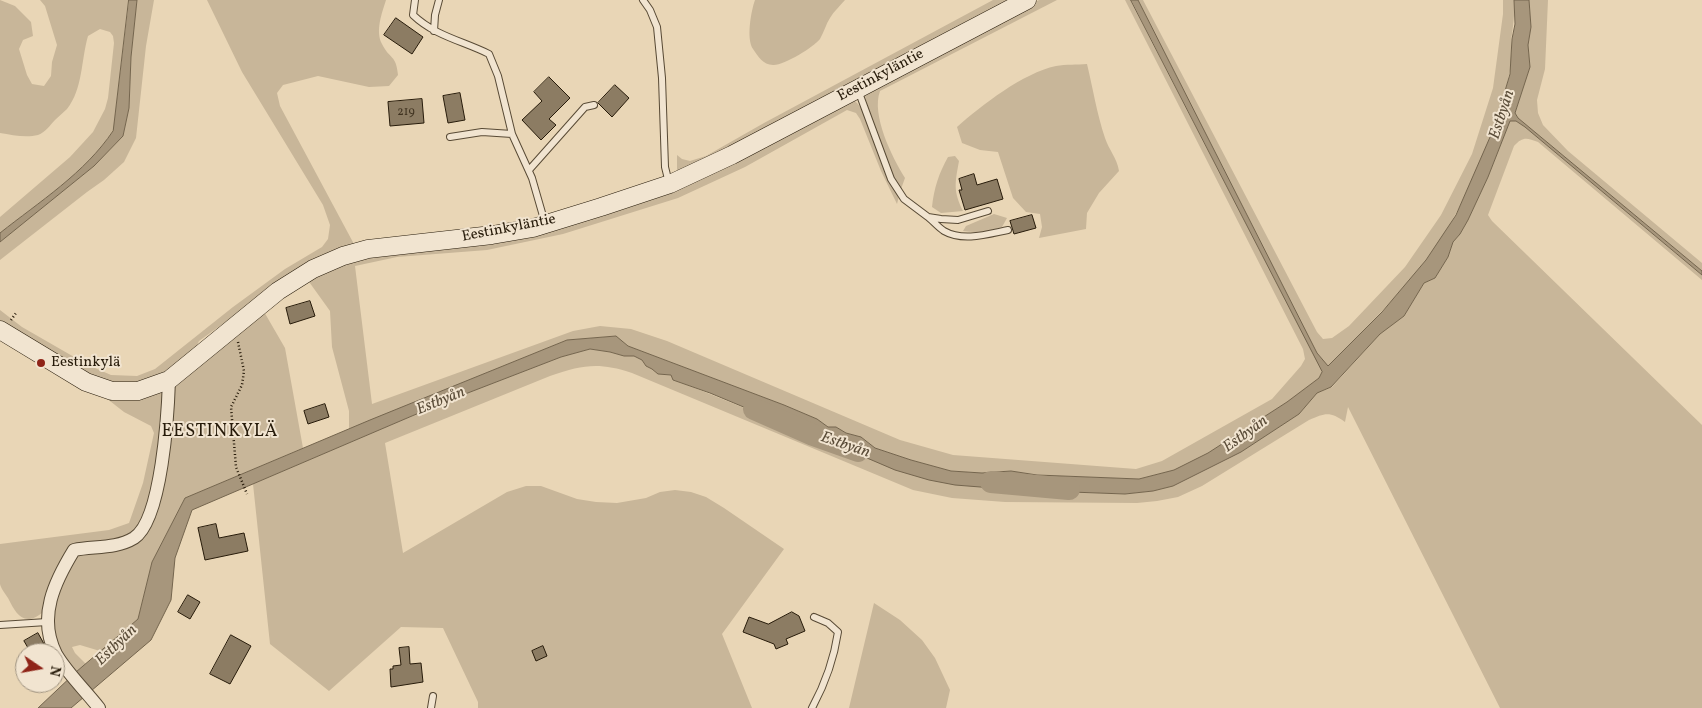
<!DOCTYPE html>
<meta charset="utf-8">
<style>
body{margin:0}
#map{position:relative;width:1702px;height:708px;overflow:hidden;background:#e9d6b6;font-family:Vollkorn,serif}
canvas{display:block}
.north{position:absolute;left:15px;top:643px;width:50px;height:50px;box-sizing:border-box;background:#f1e4d0;border:1px solid #a09481;border-radius:50%;rotate:102deg;font-size:14px;font-weight:700;line-height:20px;text-align:center;color:#271b0a}
.north::after{content:'';display:block;margin:auto;width:18px;height:22px;background:#8f2418;clip-path:polygon(50% 0,100% 100%,50% 72%,0 100%)}
</style>
<div id="map">
<canvas width="1702" height="708"></canvas>
<div class="north">N</div>
</div>
<script>
const c = document.querySelector('canvas').getContext('2d');
c.lineJoin = 'round';
function paint(path, color) {
  c.fillStyle = color;
  c.fill(path, 'evenodd');
}
function stroke(path, color, width, dash) {
  c.strokeStyle = color;
  c.lineWidth = width;
  c.lineCap = dash ? 'butt' : 'round';
  c.setLineDash(dash || []);
  c.stroke(path);
}
function drawText(font, color, halo, rows, align = 'center') {
  c.font = font + ' Vollkorn,serif';
  c.lineWidth = 4;
  c.setLineDash([]);
  c.textBaseline = 'middle';
  c.strokeStyle = halo;
  c.fillStyle = color;
  for (const [text, x, y, turn = 0] of rows) {
    c.save();
    c.translate(x, y);
    c.rotate((+turn || 0) * Math.PI / 180);
    c.textAlign = isNaN(turn) ? turn : align;
    if (halo) c.strokeText(text, 0, 0);
    c.fillText(text, 0, 0);
    c.restore();
  }
}
paint(new Path2D(`
 M 0,0 L 15,6 L 31,22 L 33,36 L 23,40 L 19,49 L 27,75 L 32,84 L 44,86 L 51,76 L 52,62 L 57,45 L 45,6 L 40,0 L 129,0 L 113,131 C 85,173 39,202 0,233 L 0,217 L 70,157 L 93,132 L 105,109 L 108,98 L 114,43 L 113,36 L 110,32 L 100,29 L 88,36 C 81,60 83,89 67,109 C 63,113 59,116 55,120 C 50,125 46,132 38,135 C 26,138 12,135 0,133 Z
 M 137,0 L 154,0 L 146,46 L 136,138 L 124,162 L 104,180 L 87,192 L 0,260 L 0,242 L 94,166 L 123,136 L 129,108 L 131,57 Z
 M 207,0 L 386,0 C 382,13 375,31 382,44 C 390,60 396,54 398,75 L 389,86 L 369,87 L 318,76 L 283,85 L 277,93 L 280,106 L 355,246 L 228,320 L 199,341 L 193,353 L 163,374 L 142,383 L 117,384 L 94,377 L 0,324 L 0,310 L 22,327 L 88,365 L 111,375 L 137,376 L 155,369 L 233,307 L 285,269 L 322,247 L 328,239 L 330,225 L 323,205 L 242,72 Z
 M 755,0 L 845,0 C 840,6 834,11 830,18 C 826,24 824,32 820,39 C 814,47 783,66 773,65 C 763,65 758,56 753,49 C 746,39 751,11 755,0 Z
 M 993,0 L 1015,0 L 677,174 L 677,155 L 682,159 L 690,161 L 706,156 L 764,123 Z
 M 1039,0 L 1057,0 L 880,91 C 871,115 892,157 905,178 L 901,189 L 891,173 L 868,108 L 865,96 L 868,89 Z
 M 1125,0 L 1131,0 L 1322,372 L 1319,378 L 1287,402 L 1208,453 L 1174,470 L 1139,479 L 1037,475 L 1011,471 L 982,473 L 951,471 L 911,460 L 875,448 L 861,437 L 846,433 L 836,427 L 828,427 L 817,419 L 784,405 L 628,346 L 615,336 L 567,340 L 349,429 L 349,411 L 332,347 L 330,311 L 307,279 L 354,259 L 528,235 L 853,99 L 858,104 L 864,113 L 899,196 L 897,204 L 881,171 L 860,119 L 856,113 L 847,110 L 745,167 L 678,198 L 563,234 L 487,250 L 397,257 L 355,266 L 372,404 L 573,331 L 600,326 L 631,329 L 667,341 L 900,440 L 953,455 L 1136,469 L 1162,461 L 1272,399 L 1301,366 L 1305,359 L 1303,349 Z
 M 1138,0 L 1143,0 L 1317,332 L 1323,339 L 1332,338 L 1349,326 L 1405,267 L 1441,215 L 1472,154 L 1493,88 L 1503,14 L 1503,0 L 1514,0 C 1515,15 1513,27 1511,41 C 1511,53 1512,65 1509,75 C 1496,137 1464,210 1425,261 C 1396,299 1361,332 1328,367 L 1317,353 Z
 M 1529,0 L 1548,0 L 1545,69 L 1537,100 L 1538,113 L 1543,125 L 1568,151 L 1702,263 L 1702,271 L 1518,118 L 1515,113 L 1530,67 L 1528,45 L 1531,27 Z
 M 1087,64 C 1093,89 1097,114 1105,138 C 1109,150 1117,158 1119,171 L 1099,193 L 1087,213 L 1086,229 L 1039,238 L 1042,227 L 1040,214 L 1026,212 L 1013,198 L 998,152 L 980,150 L 962,143 L 957,127 C 982,105 1023,73 1056,66 C 1066,64 1077,65 1087,64 Z
 M 1510,120 L 1516,121 L 1525,127 L 1702,275 L 1702,280 L 1538,142 C 1527,138 1523,136 1514,146 L 1488,215 L 1492,221 L 1702,425 L 1702,708 L 1500,708 L 1348,407 L 1345,422 C 1330,411 1325,413 1309,420 L 1202,486 L 1178,497 L 1157,501 L 1137,503 L 1005,502 L 952,498 L 913,490 L 632,373 C 598,362 583,365 550,376 L 385,443 L 403,553 L 507,492 L 526,486 L 541,486 L 577,499 L 596,502 L 617,503 L 646,498 L 660,492 L 675,490 L 691,492 L 706,497 L 724,508 L 784,549 L 722,634 L 752,708 L 478,708 L 478,702 L 443,628 L 401,627 L 329,691 L 270,644 L 253,484 L 447,401 L 561,357 L 590,349 L 610,352 L 624,356 L 634,356 L 642,360 L 646,366 L 652,369 L 658,374 L 671,375 L 673,380 C 705,391 736,405 767,417 C 786,425 800,422 818,435 L 993,488 L 1025,485 L 1071,492 L 1125,494 L 1153,491 L 1173,486 L 1241,452 L 1299,414 L 1317,393 L 1332,387 L 1380,334 L 1404,316 L 1424,283 L 1435,278 L 1448,257 L 1453,242 L 1460,234 L 1468,220 L 1488,177 Z
 M 955,156 L 959,161 C 955,183 953,191 963,211 L 941,213 L 932,207 C 934,188 939,173 948,157 Z
 M 994,214 L 1007,218 L 1002,227 C 989,232 977,233 963,231 L 966,226 Z
 M 263,310 L 285,348 L 303,448 L 185,498 L 152,562 L 138,619 L 100,651 L 80,645 L 72,647 L 75,653 L 86,664 L 76,672 L 61,654 L 50,630 L 58,587 L 80,551 L 143,537 L 172,381 Z
 M 158,390 L 164,394 C 161,423 158,511 137,529 C 124,541 103,542 86,542 L 43,612 C 24,628 16,614 8,598 C 5,593 1,589 0,584 C 0,571 0,557 0,544 L 109,530 L 129,523 L 143,483 L 154,433 L 151,426 L 124,412 L 101,394 Z
 M 874,603 L 900,620 L 922,640 L 935,658 L 950,690 L 946,708 L 849,708 Z`), '#c8b699');
const water = new Path2D(`
 M 129,0 L 137,0 L 131,57 L 129,108 L 123,136 L 94,166 L 0,242 L 0,233 C 39,202 85,173 113,131 Z
 M 1131,0 L 1138,0 L 1317,353 L 1328,366 L 1382,312 L 1426,260 L 1456,215 L 1494,128 L 1510,74 L 1512,39 L 1515,24 L 1514,0 L 1529,0 L 1531,27 L 1528,45 L 1530,67 L 1515,113 L 1518,118 L 1702,271 L 1702,275 L 1525,127 L 1516,121 L 1510,121 L 1488,177 L 1468,220 L 1460,234 L 1453,242 L 1448,257 L 1435,278 L 1424,283 L 1404,316 L 1380,334 L 1331,387 L 1317,393 L 1299,414 L 1241,452 L 1173,486 L 1153,491 L 1125,494 L 1071,492 L 1025,485 L 993,488 L 955,485 L 929,480 L 895,470 L 853,452 L 818,435 L 807,427 L 770,418 L 710,393 L 673,380 L 671,375 L 658,374 L 652,369 L 646,366 L 642,360 L 634,356 L 624,356 L 610,352 L 590,349 L 561,357 L 447,401 L 192,510 L 175,558 L 171,600 L 151,640 L 71,708 L 38,708 L 76,672 L 138,619 L 152,562 L 185,498 L 370,420 L 567,340 L 616,336 L 628,346 L 784,405 L 817,419 L 828,427 L 836,427 L 846,433 L 861,437 L 875,448 L 911,460 L 951,471 L 982,473 L 1011,471 L 1037,475 L 1139,479 L 1174,470 L 1208,453 L 1287,402 L 1319,378 L 1322,372 Z`);
paint(water, '#a7967c');
stroke(water, '#74654e', 1);
stroke(new Path2D(`
 M 754,409 L 813,435 L 858,451
 M 991,482 L 1069,489`), '#a7967c', 22);
const building = new Path2D(`
 M 396,18 L 423,37 L 412,54 L 384,35 Z
 M 549,77 L 570,98 L 549,119 L 556,125 L 541,140 L 522,120 L 542,101 L 534,92 Z
 M 615,85 L 629,98 L 612,117 L 598,103 Z
 M 460,93 L 465,120 L 448,123 L 443,96 Z
 M 422,99 L 424,123 L 390,126 L 388,102 Z
 M 974,174 L 977,185 L 997,179 L 1003,199 L 965,210 L 959,190 L 962,190 L 959,179 Z
 M 1032,215 L 1036,228 L 1014,234 L 1010,221 Z
 M 310,301 L 315,316 L 290,324 L 286,308 Z
 M 325,404 L 329,417 L 308,424 L 304,411 Z
 M 216,524 L 219,538 L 244,533 L 248,551 L 205,560 L 198,528 Z
 M 188,595 L 200,602 L 190,619 L 178,612 Z
 M 792,612 L 799,616 L 805,631 L 786,639 L 788,644 L 776,649 L 774,644 L 743,632 L 749,617 L 768,624 Z
 M 38,633 L 43,642 L 47,653 L 31,653 L 24,641 Z
 M 231,635 L 251,646 L 230,684 L 210,674 Z
 M 543,646 L 547,656 L 536,661 L 532,651 Z
 M 409,647 L 410,664 L 421,663 L 423,682 L 391,687 L 390,669 L 393,669 L 393,666 L 401,665 L 399,648 Z`);
paint(building, '#8c7c63');
stroke(building, '#271b0a', 1);
const lane = new Path2D(`
 M 415,0 L 413,15 C 435,36 463,41 489,54 L 498,76 L 512,134
 M 643,0 L 650,10 L 657,27 L 662,78 L 665,167 L 669,183
 M 434,31 L 435,15 L 439,0
 M 858,90 L 891,179 L 904,199 L 928,217 L 941,219 L 958,220 L 988,211
 M 450,137 L 482,132 L 512,134 L 532,178 L 545,223
 M 529,170 L 585,107 L 594,105
 M 929,218 C 934,222 939,228 944,231 C 963,242 988,234 1008,230
 M 0,625 L 47,622
 M 431,708 L 433,696
 M 812,708 C 825,684 834,659 838,632 L 828,623 L 814,617`);
const street = new Path2D(`
 M 99,708 C 85,690 67,673 56,654 C 37,617 55,581 74,550 C 94,546 116,549 134,538 C 162,520 168,412 169,380`);
const secondary = new Path2D(`
 M 0,330 L 86,382 L 112,391 L 138,391 L 169,380 L 278,291 L 313,269 L 343,256 L 368,249 L 492,235 L 533,228 L 601,207 L 670,184 L 732,155 L 1027,0`);
stroke(lane, '#584a35', 8);
stroke(street, '#584a35', 14);
stroke(secondary, '#271b0a', 19);
stroke(new Path2D(`
 M 11,320 L 16,313
 M 238,342 L 244,371 L 242,385 L 231,407 L 236,467 L 247,494`), '#271b0a', 2.5, [1, 2.5]);
stroke(lane, '#f1e4d0', 6);
stroke(street, '#f1e4d0', 12);
stroke(secondary, '#f1e4d0', 18);
for (const [x, y, r, color] of [
 [41,363,5,"#8f2418"]
]) {
  const dot = new Path2D();
  dot.arc(x, y, r, 0, 2 * Math.PI);
  c.fillStyle = color;
  c.fill(dot);
  stroke(dot, '#f1e4d0', 2);
}
drawText('12px', '#403320', null, [
 ["219",406,113]
]);
drawText('15px', '#271b0a', '#f1e4d0', [
 ["Eestinkyläntie",881,76,-28],
 ["Eestinkyläntie",509,229,-11]
]);
drawText('15px', '#271b0a', '#f1e4d0', [
 ["Eestinkylä",51,363]
], 'left');
drawText('italic 16px', '#5a4c38', '#f1e4d0', [
 ["Estbyån",1503,115,-72],
 ["Estbyån",441,402,-22],
 ["Estbyån",1246,435,-36],
 ["Estbyån",845,446,19],
 ["Estbyån",117,646,-44]
]);
c.letterSpacing = '1px';
drawText('18px', '#271b0a', '#f1e4d0', [
 ["EESTINKYLÄ",220,433]
]);
c.letterSpacing = '0px';
</script>
